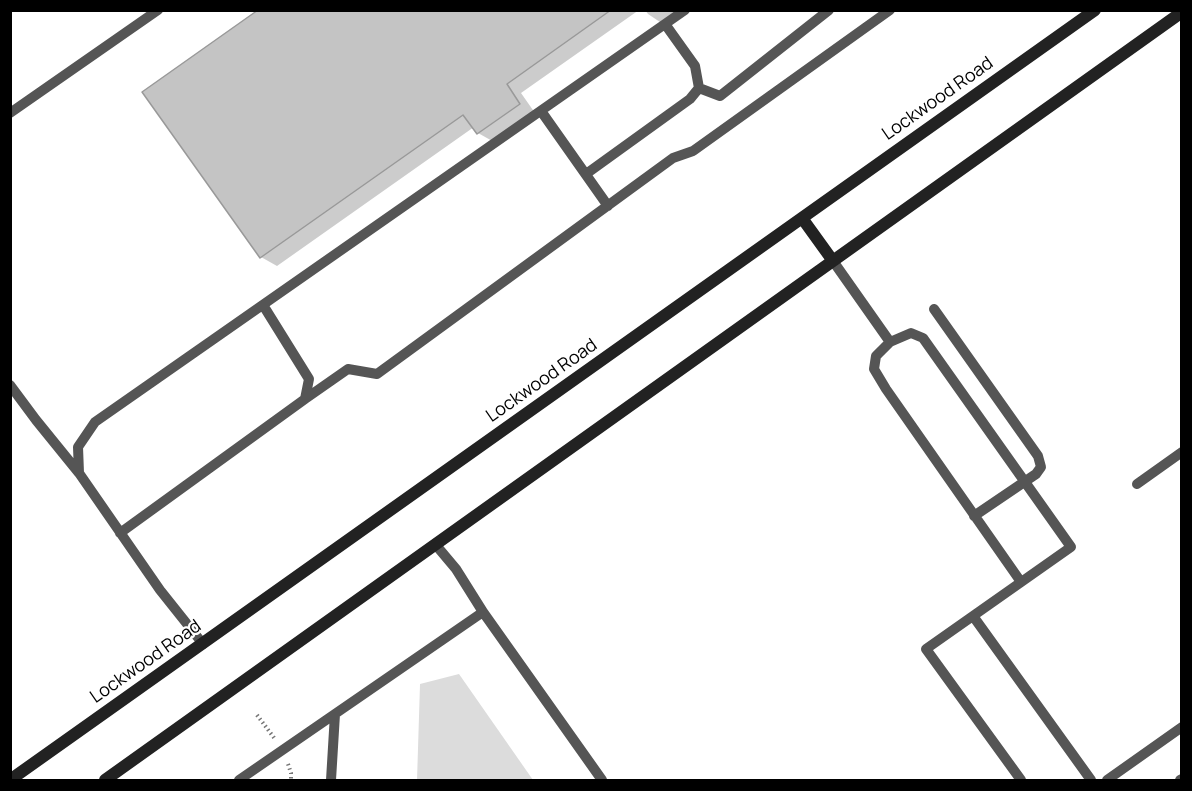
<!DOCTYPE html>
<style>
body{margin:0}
#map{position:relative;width:1192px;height:791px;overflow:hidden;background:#fff;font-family:Manrope,sans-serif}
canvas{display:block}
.frame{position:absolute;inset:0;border:12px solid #000;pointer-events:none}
</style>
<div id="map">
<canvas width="1192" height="791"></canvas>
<div class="frame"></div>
</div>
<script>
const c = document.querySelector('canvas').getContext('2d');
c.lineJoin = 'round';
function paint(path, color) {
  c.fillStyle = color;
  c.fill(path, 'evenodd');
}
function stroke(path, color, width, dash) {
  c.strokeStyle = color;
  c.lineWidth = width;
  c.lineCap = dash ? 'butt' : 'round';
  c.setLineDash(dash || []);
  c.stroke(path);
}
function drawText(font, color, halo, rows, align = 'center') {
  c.font = font + ' Manrope,sans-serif';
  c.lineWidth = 4.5;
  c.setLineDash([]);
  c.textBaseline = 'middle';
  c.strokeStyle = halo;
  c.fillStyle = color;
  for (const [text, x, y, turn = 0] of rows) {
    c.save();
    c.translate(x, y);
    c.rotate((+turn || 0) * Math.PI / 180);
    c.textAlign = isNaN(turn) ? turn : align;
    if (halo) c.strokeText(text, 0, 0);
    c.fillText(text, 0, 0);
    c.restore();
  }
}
paint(new Path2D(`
 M 459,674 L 533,780 L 417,780 L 420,684 Z`), '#dcdcdc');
paint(new Path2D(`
 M 260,10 L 639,10 L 521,93 L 535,113 L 494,142 L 478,133 L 474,127 L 277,266 L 261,257 Z
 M 645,10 L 682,10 L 663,24 L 648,14 Z`), '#0003');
const building = new Path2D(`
 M 258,10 L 611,10 L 507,84 L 520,104 L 477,134 L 463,115 L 260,258 L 142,92 Z`);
paint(building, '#c4c4c4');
stroke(building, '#999', 1.5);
stroke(new Path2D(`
 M 257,715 L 275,739
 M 288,764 L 291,773 L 291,780`), '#777', 4, [1.5, 3]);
stroke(new Path2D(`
 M 699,88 L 720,96 L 829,10
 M 541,111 L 608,206
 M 10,113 L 158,10
 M 586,174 L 690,99 L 699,88 L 695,66 L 665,24
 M 833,261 L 890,342
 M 934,309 L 1038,456 L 1041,467 L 1036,474 L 974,516
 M 10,385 L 36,420 L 79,473
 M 305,399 L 348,369 L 377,374 L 673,158 L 693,151 L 890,10
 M 1137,484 L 1182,452
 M 120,533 L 305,399 L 309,379 L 263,305
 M 1021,582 L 886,389 L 874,369 L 876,356 L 890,342 L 911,333 L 923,338 L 1071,547 L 926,649 L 1021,780
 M 483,612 L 602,780
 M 973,616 L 1091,780
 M 203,644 L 160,590 L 79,473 L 78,447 L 95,422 L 685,10
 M 239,780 L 483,612 L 456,569 L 435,544
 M 331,780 L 335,714
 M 1107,780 L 1182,727
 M 1180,780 L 1182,779`), '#555', 10);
stroke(new Path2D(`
 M 802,218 L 833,261
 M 10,780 L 1095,10
 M 105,780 L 1182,12`), '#222', 12);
drawText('18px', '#000', '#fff', [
 ["Lockwood Road",938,99,-35],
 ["Lockwood Road",542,381,-35],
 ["Lockwood Road",146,662,-35]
]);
</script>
